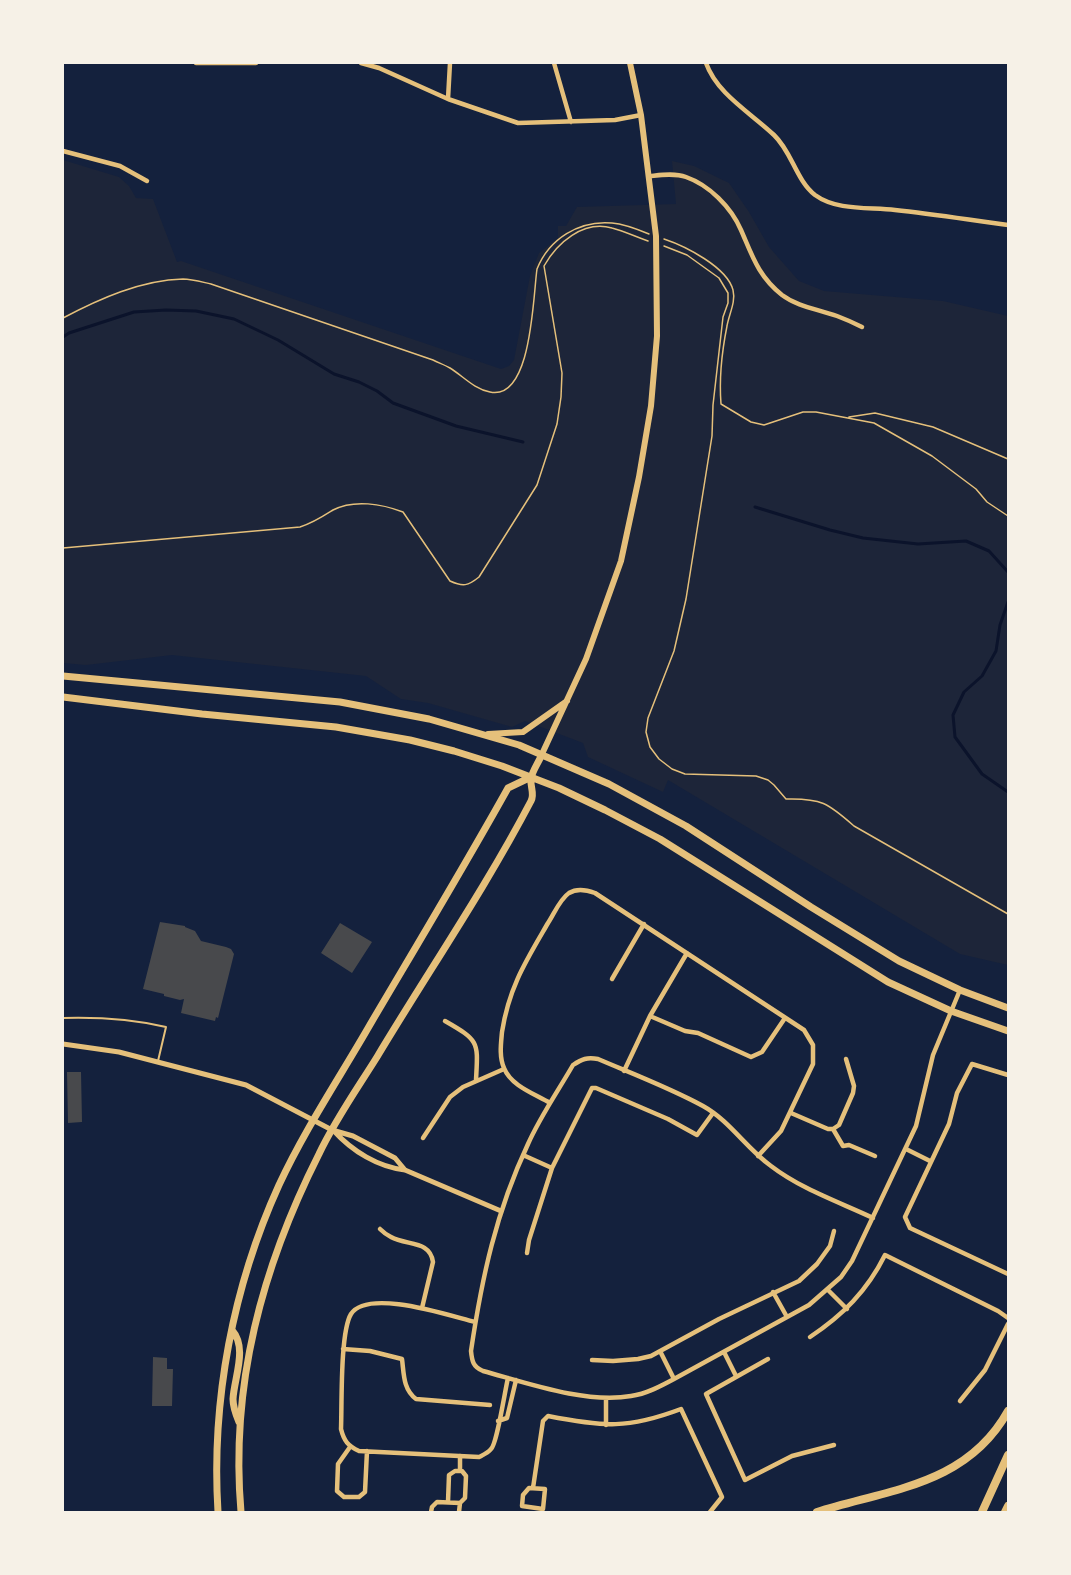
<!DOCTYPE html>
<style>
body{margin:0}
#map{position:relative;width:1071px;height:1575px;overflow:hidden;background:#14213d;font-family:Spectral,serif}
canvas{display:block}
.frame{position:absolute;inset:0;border:64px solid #f6f1e7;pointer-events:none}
</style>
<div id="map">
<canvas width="1071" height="1575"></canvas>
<div class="frame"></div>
</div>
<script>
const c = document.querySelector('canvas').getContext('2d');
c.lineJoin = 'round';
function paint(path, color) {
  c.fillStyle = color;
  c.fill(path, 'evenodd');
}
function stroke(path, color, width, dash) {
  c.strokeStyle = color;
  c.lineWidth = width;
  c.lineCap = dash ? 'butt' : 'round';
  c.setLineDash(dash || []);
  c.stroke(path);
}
paint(new Path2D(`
 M 63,160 L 119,177 L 129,186 L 136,198 L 153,199 L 177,262 L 181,261 L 501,369 L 509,366 L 514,360 L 530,276 L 539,253 L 558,238 L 558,226 L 566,226 L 577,207 L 676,204 L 672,161 L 694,166 L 729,183 L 749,212 L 769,247 L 799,281 L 824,291 L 943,301 L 1008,316 L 1008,965 L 960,954 L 668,780 L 663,792 L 588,757 L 583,743 L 525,721 L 512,727 L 428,703 L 401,699 L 366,676 L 172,655 L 86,665 L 63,663 Z`), '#1d2539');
stroke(new Path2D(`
 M 63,337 L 69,333 L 134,312 L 166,310 L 196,311 L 234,319 L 278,340 L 334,374 L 359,382 L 377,391 L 393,403 L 456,426 L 523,442
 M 755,507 L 830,530 L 863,538 L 918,544 L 966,541 L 989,551 L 1008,572
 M 1008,602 L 1000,625 L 996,651 L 982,676 L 964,692 L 953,715 L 955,737 L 982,774 L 1008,792`), '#0b132b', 3);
paint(new Path2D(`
 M 160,922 L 185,926 L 185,927 L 195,931 L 201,941 L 226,947 L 231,949 L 234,954 L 218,1018 L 216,1017 L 215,1021 L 181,1013 L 184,999 L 180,1000 L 164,996 L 164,994 L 143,989 Z
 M 340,923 L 372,942 L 352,973 L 321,953 Z
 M 67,1072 L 81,1072 L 82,1122 L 68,1123 Z
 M 153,1357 L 167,1358 L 167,1369 L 173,1369 L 172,1406 L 152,1406 Z`), '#48494c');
stroke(new Path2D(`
 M 664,239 C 685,246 727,267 733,290 C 736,302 729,314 727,326 C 722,351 719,379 721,404 L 751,422 L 764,425 L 803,412 L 816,412 L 874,423 L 932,456 L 976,489 L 987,502 L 1008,516
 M 664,246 L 687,255 L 719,278 L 728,293 L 728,303 L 723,317 L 713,405 L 712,436 L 686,599 L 674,651 L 648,718 L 646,732 L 650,747 L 659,759 L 672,769 L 685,774 L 756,776 L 768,780 L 774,785 L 786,799 C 821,798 828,803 854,826 L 1008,914
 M 63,318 C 99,299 141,280 183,279 C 192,279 202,282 211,284 L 433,360 C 439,363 445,365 450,368 C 463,376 474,389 490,392 C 532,401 533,296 537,269 C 549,239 579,220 612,223 C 625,224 637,229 649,234
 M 849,417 L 875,413 L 933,427 L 1008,459
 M 63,548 L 300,527 C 313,523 322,517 333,510 C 354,499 382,504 403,512 L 450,581 C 463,587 468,586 479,577 L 537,485 L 557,424 L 561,397 L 562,373 L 544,266 C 557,243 583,220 612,228 C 624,231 636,237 648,241`), '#e5c07b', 1.5);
stroke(new Path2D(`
 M 63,1018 C 98,1017 132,1019 166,1027 L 158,1061`), '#e5c07b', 2);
stroke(new Path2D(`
 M 196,63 L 256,63
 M 361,63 L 379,68 L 448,99 L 518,123 L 615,120 L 641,115
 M 554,63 L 571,122
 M 706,63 C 717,94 751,113 774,135 C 792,152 796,180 815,195 C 837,211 869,207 895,210 C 933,214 970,220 1008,225
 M 448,99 L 450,63
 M 63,151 L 120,166 L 147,181
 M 650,176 C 661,175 675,173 686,177 C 709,185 731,207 741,230 C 752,255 758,276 782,295 C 798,307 818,309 837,316 C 845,319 854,323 862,327
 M 612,979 L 644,924
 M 650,1016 L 685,1031 L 698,1033 L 751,1057 L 762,1052 L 785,1018
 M 445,1021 C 480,1041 478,1042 476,1080
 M 624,1071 L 650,1016 L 687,953
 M 1008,1075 L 972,1064 L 957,1093 L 949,1124 L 905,1217 L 910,1228 L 1008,1274
 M 550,1103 C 535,1094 511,1086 504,1068 C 499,1057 501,1043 502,1032 C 509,987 526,961 548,923 C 554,914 560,899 569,893 C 577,888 587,890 595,893 L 804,1030 L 813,1045 L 813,1064 L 781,1131 L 758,1156
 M 791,1113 L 828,1129 L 833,1129 L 839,1125 L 853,1093 L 854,1086 L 846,1059
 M 833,1129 L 843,1146 L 849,1145 L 875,1156
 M 423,1138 L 450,1097 L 463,1087 L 504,1069
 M 906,1149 L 930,1161
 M 523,1155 L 552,1168
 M 873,1218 C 839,1202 801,1189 771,1166 C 746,1148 730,1121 703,1106 C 670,1088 633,1074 598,1059 C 587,1057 582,1059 573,1065 C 558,1091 540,1117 528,1144 C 496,1212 482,1277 471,1351 C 472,1361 473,1367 483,1371 C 527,1383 586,1404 631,1396 C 646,1394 661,1386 674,1379 L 809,1305 L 841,1277 L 852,1261 L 916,1126 L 933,1055 L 960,990
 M 380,1229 C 383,1232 387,1235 391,1237 C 407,1246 430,1240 433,1262 L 422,1308
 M 527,1253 L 529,1240 L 552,1168 L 592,1088 L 596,1088 L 668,1119 L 697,1135 L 713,1113
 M 828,1290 L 847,1309
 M 773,1292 L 787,1317
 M 475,1322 C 450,1316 368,1288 351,1314 C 340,1332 342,1405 341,1429 C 344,1441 348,1446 359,1451 L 479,1457 C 483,1455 488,1453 491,1449 C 497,1444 505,1390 508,1378
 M 810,1337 C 843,1315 867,1291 885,1255 L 998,1311 L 1008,1318
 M 343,1349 L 370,1351 L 402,1359 C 404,1374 403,1389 416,1399 L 490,1405
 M 660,1351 L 674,1379
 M 724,1352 L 736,1376
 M 768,1359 L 706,1394 L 745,1480 L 792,1456 L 834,1445
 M 592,1360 L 613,1361 L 638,1359 L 651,1356 L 719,1319 L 799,1281 L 817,1264 L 830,1246 L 834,1231
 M 606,1398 L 606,1425
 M 960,1401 L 985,1370 L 1008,1324
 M 498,1421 L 507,1418 L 516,1380
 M 350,1447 L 338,1464 L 337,1491 L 344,1497 L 359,1497 L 365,1492 L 367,1451
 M 529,1488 L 545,1489 L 543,1509 L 522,1506 L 523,1495 Z
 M 533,1488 L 543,1421 L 548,1416 C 604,1427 628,1429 681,1409 L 722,1497 L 710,1512
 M 448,1502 L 449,1475 L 455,1471 L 460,1471
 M 431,1512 L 432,1507 L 437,1502 L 460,1503
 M 459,1512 L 460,1503 L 465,1498 L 466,1476 L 462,1471 L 460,1471 L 460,1456`), '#e5c07b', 4.5);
stroke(new Path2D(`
 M 63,1044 L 119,1052 L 246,1085 L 332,1130 L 353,1136 L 395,1158 L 405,1170
 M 334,1131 C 352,1151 378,1167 405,1170 L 501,1211`), '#e5c07b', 5);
stroke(new Path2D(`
 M 488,734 L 523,732 L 567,701
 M 542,754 L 586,659 L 621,561 L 639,477 L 651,406 L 657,336 L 656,236 L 641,115 L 630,63`), '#e5c07b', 6);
stroke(new Path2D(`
 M 63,676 L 340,702 L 429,719 L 519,745 L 609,784 L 686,826 L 811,907 L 899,961 L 960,990 L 1008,1008
 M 63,697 L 202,714 L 336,727 L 410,740 L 454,751 L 502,766 L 559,788 L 605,810 L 660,839 L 888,982 L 951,1011 L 1008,1031
 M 232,1330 C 248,1348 234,1378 233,1399 C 233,1407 236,1415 239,1422
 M 218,1512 C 211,1401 233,1286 279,1185 C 305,1129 340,1077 371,1023 C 417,945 464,867 508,788 L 531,777
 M 241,1512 C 230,1385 262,1267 319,1154 C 335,1120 357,1089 377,1057 C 428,972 485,889 531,801 C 535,794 530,787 531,779 C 532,771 539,762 542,754`), '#e5c07b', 7);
stroke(new Path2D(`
 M 817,1512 C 890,1489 967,1485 1008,1411
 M 982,1512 L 1008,1455
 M 1005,1512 L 1008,1506`), '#e5c07b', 8);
</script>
